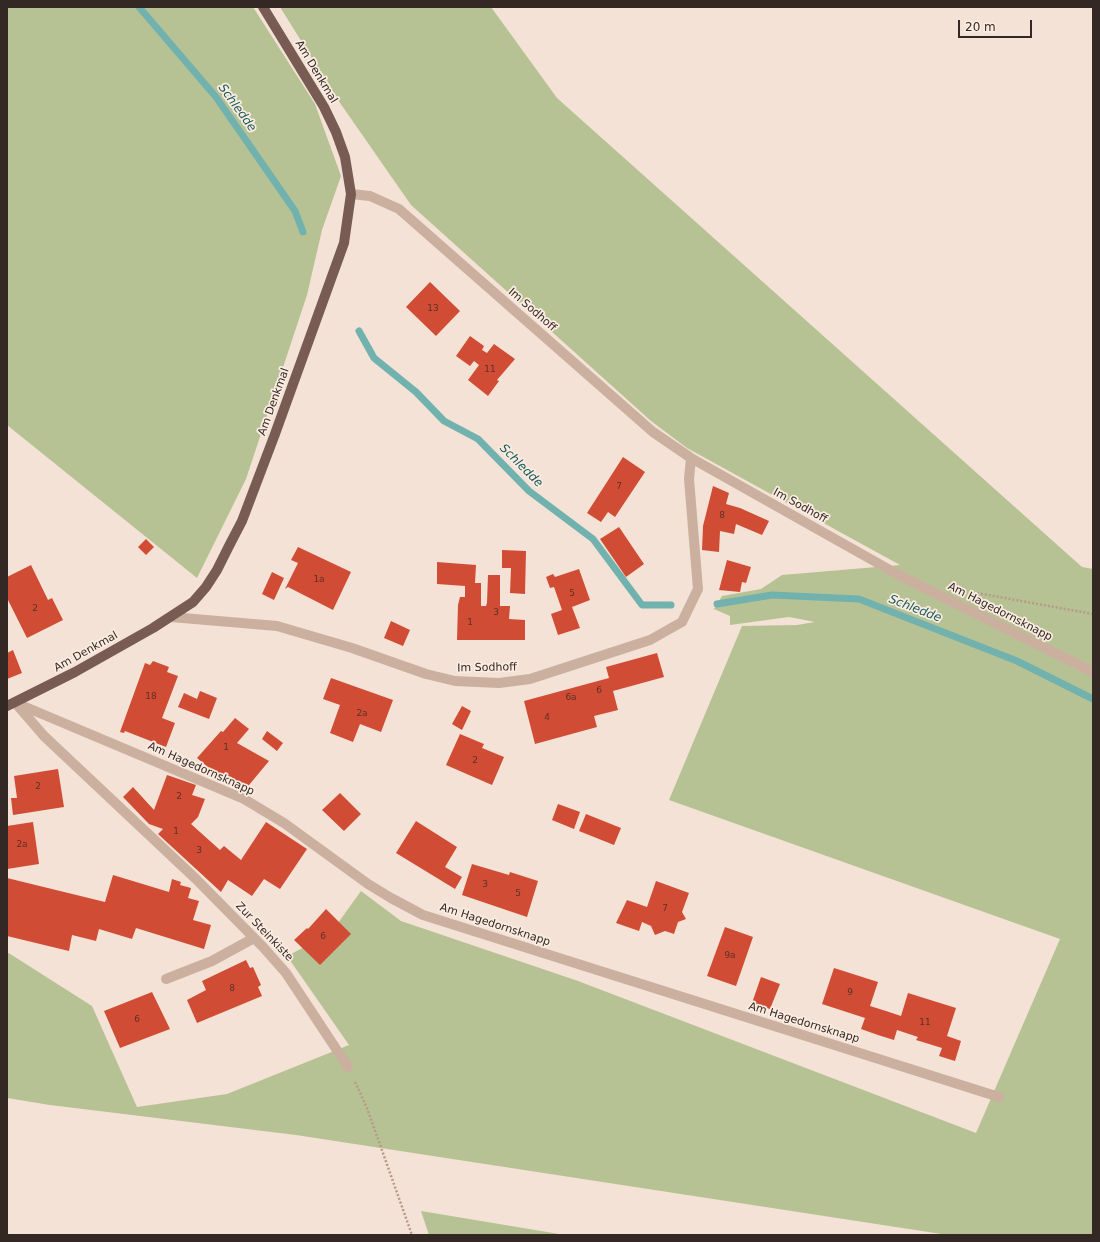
<!DOCTYPE html>
<style>
body{margin:0}
#map{position:relative;width:1100px;height:1242px;overflow:hidden;background:#f3e2d5;font-family:"DejaVu Sans",sans-serif}
canvas{display:block}
.frame{position:absolute;inset:0;border:8px solid #342824;pointer-events:none}
.scale{position:absolute;left:958px;top:20px;width:74px;height:18px;box-sizing:border-box;border:2px solid #342824;border-top:0;padding-left:5px;font-size:12px;line-height:14px;white-space:nowrap;color:#342824;-webkit-text-stroke:3px #faece1;paint-order:stroke}
</style>
<div id="map">
<canvas width="1100" height="1242"></canvas>
<div class="frame"></div>
<div class="scale">20 m</div>
</div>
<script>
const c = document.querySelector('canvas').getContext('2d');
c.lineJoin = 'round';
function paint(path, color) {
  c.fillStyle = color;
  c.fill(path, 'evenodd');
}
function stroke(path, color, width, dash) {
  c.strokeStyle = color;
  c.lineWidth = width;
  c.lineCap = dash ? 'butt' : 'round';
  c.setLineDash(dash || []);
  c.stroke(path);
}
function drawText(font, color, halo, rows, align = 'center') {
  c.font = font + ' "DejaVu Sans",sans-serif';
  c.lineWidth = 3.5;
  c.setLineDash([]);
  c.textBaseline = 'middle';
  c.strokeStyle = halo;
  c.fillStyle = color;
  for (const [text, x, y, turn = 0] of rows) {
    c.save();
    c.translate(x, y);
    c.rotate((+turn || 0) * Math.PI / 180);
    c.textAlign = isNaN(turn) ? turn : align;
    if (halo) c.strokeText(text, 0, 0);
    c.fillText(text, 0, 0);
    c.restore();
  }
}
paint(new Path2D(`
 M 7,7 L 253,7 L 315,104 L 341,176 L 322,230 L 307,295 L 246,479 L 197,578 L 7,425 Z
 M 280,7 L 491,7 L 557,98 L 1082,567 L 1093,569 L 1093,1235 L 948,1235 L 296,1135 L 50,1105 L 7,1098 L 7,952 L 92,1006 L 137,1107 L 227,1094 L 349,1045 L 287,956 L 330,934 L 361,891 L 401,921 L 578,981 L 976,1133 L 1060,939 L 669,800 L 742,626 L 797,625 L 815,622 L 789,617 L 730,625 L 730,616 L 714,609 L 722,596 L 761,589 L 782,575 L 900,565 L 687,448 L 651,421 L 411,205 L 338,100 Z
 M 421,1211 L 565,1235 L 429,1235 Z`), '#b7c294');
stroke(new Path2D(`
 M 139,7 L 216,97 L 295,211 L 303,232
 M 359,331 L 374,358 L 416,392 L 444,421 L 478,439 L 529,491 L 593,539 L 642,605 L 671,605
 M 717,604 L 772,595 L 859,599 L 1017,661 L 1093,699`), '#71b2ae', 7);
paint(new Path2D(`
 M 430,282 L 460,311 L 436,336 L 406,307 Z
 M 470,336 L 484,346 L 482,350 L 487,353 L 494,344 L 515,359 L 497,380 L 499,381 L 488,396 L 468,380 L 479,365 L 474,361 L 470,366 L 456,356 Z
 M 623,457 L 645,472 L 615,517 L 608,512 L 601,522 L 587,513 Z
 M 713,486 L 729,493 L 726,504 L 740,508 L 769,521 L 762,535 L 736,524 L 734,534 L 720,531 L 719,552 L 702,550 L 703,526 Z
 M 619,527 L 644,564 L 626,577 L 600,539 Z
 M 146,539 L 154,547 L 146,555 L 138,547 Z
 M 298,547 L 351,572 L 333,610 L 288,587 L 285,589 L 298,563 L 291,560 Z
 M 502,550 L 526,551 L 525,594 L 510,593 L 511,568 L 502,568 Z
 M 727,560 L 751,567 L 746,583 L 742,582 L 740,592 L 719,590 Z
 M 437,562 L 476,565 L 475,583 L 481,583 L 481,606 L 486,606 L 487,603 L 488,575 L 500,575 L 500,606 L 510,606 L 509,619 L 525,620 L 525,640 L 457,640 L 458,605 L 460,597 L 465,597 L 465,586 L 437,584 Z
 M 31,565 L 48,600 L 52,598 L 63,620 L 27,638 L 7,598 L 7,577 Z
 M 579,569 L 590,600 L 572,607 L 580,628 L 558,635 L 551,614 L 562,610 L 554,587 L 550,588 L 546,577 L 553,574 L 555,577 Z
 M 272,572 L 284,578 L 274,600 L 262,594 Z
 M 391,621 L 410,630 L 403,646 L 384,638 Z
 M 13,650 L 22,673 L 7,679 L 7,653 Z
 M 657,653 L 664,677 L 613,691 L 618,710 L 594,716 L 597,727 L 535,744 L 524,701 L 609,678 L 606,667 Z
 M 153,661 L 169,667 L 167,672 L 178,676 L 162,718 L 175,723 L 166,747 L 125,731 L 124,733 L 120,732 L 145,663 L 150,665 Z
 M 331,678 L 393,700 L 381,732 L 360,724 L 353,742 L 330,733 L 340,705 L 323,699 Z
 M 200,691 L 217,698 L 209,719 L 178,707 L 184,693 L 197,699 Z
 M 462,706 L 471,711 L 462,730 L 452,724 Z
 M 235,718 L 249,729 L 237,743 L 269,761 L 244,791 L 227,783 L 197,758 L 221,731 L 223,732 Z
 M 267,731 L 283,743 L 277,751 L 262,739 Z
 M 460,734 L 484,744 L 482,748 L 504,757 L 492,785 L 446,765 Z
 M 58,769 L 64,807 L 13,815 L 11,798 L 17,798 L 14,776 Z
 M 167,775 L 196,785 L 192,795 L 205,799 L 198,817 L 191,824 L 220,850 L 224,846 L 241,860 L 266,822 L 307,849 L 280,889 L 264,879 L 252,896 L 228,880 L 221,892 L 158,834 L 163,829 L 149,824 L 123,797 L 133,787 L 154,810 Z
 M 340,793 L 361,814 L 344,831 L 322,810 Z
 M 558,804 L 580,812 L 574,829 L 552,820 Z
 M 586,814 L 621,828 L 614,845 L 579,831 Z
 M 416,821 L 457,847 L 445,867 L 462,877 L 455,889 L 396,853 Z
 M 33,822 L 39,864 L 7,869 L 7,826 Z
 M 472,864 L 509,875 L 510,872 L 538,881 L 527,917 L 462,895 Z
 M 113,875 L 169,892 L 172,879 L 181,882 L 180,885 L 191,888 L 188,898 L 199,901 L 193,920 L 211,925 L 204,949 L 136,928 L 132,939 L 99,929 L 96,941 L 72,935 L 69,951 L 7,936 L 7,878 L 105,902 Z
 M 656,881 L 689,893 L 682,912 L 686,919 L 678,922 L 674,934 L 665,931 L 655,935 L 651,926 L 642,922 L 639,931 L 616,923 L 627,900 L 647,907 Z
 M 326,909 L 351,934 L 320,965 L 294,940 L 307,928 L 308,929 Z
 M 725,927 L 753,937 L 736,986 L 707,976 Z
 M 246,960 L 250,968 L 253,967 L 261,985 L 258,987 L 262,996 L 197,1023 L 187,1000 L 206,990 L 202,981 Z
 M 834,968 L 878,982 L 870,1006 L 886,1011 L 901,1016 L 908,993 L 956,1008 L 947,1036 L 961,1041 L 955,1061 L 939,1056 L 942,1048 L 916,1040 L 918,1037 L 897,1030 L 894,1040 L 878,1035 L 861,1029 L 865,1018 L 822,1004 Z
 M 761,977 L 780,984 L 770,1009 L 752,1003 Z
 M 152,992 L 170,1029 L 120,1048 L 104,1011 Z`), '#d14c34');
stroke(new Path2D(`
 M 977,593 L 1093,614
 M 355,1082 L 367,1108 L 412,1235`), '#b7998a', 2.5, [2, 2]);
stroke(new Path2D(`
 M 351,194 L 370,196 L 399,209 L 653,432 L 691,458 L 897,574 L 1093,672
 M 171,617 L 277,626 L 352,648 L 426,674 L 455,681 L 499,683 L 530,679 L 650,640 L 682,622 L 698,589 L 689,479 L 691,458
 M 16,703 L 244,799 L 284,823 L 368,884 L 391,898 L 423,915 L 999,1097
 M 18,706 L 44,736 L 196,879 L 263,947 L 286,973 L 348,1067
 M 166,979 L 212,961 L 254,938`), '#cbb0a0', 10);
stroke(new Path2D(`
 M 7,706 L 75,672 L 153,628 L 193,602 L 206,587 L 217,570 L 229,546 L 242,521 L 275,434 L 344,243 L 351,194 L 345,157 L 336,132 L 324,107 L 263,7`), '#785c53', 10);
drawText('9px', '#5b3128', null, [
 ["13",433,309],
 ["11",490,370],
 ["7",619,487],
 ["8",722,516],
 ["1a",319,580],
 ["5",572,594],
 ["2",35,609],
 ["3",496,613],
 ["1",470,623],
 ["6",599,691],
 ["18",151,697],
 ["6a",571,698],
 ["2a",362,714],
 ["4",547,718],
 ["1",226,748],
 ["2",475,761],
 ["2",38,787],
 ["2",179,797],
 ["1",176,832],
 ["2a",22,845],
 ["3",199,851],
 ["3",485,885],
 ["5",518,894],
 ["7",665,909],
 ["6",323,937],
 ["9a",730,956],
 ["8",232,989],
 ["9",850,993],
 ["6",137,1020],
 ["11",925,1023]
]);
drawText('11px', '#342824', '#faece1', [
 ["Am Denkmal",316,72,59],
 ["Im Sodhoff",532,310,41],
 ["Am Denkmal",274,402,-70],
 ["Im Sodhoff",800,506,29],
 ["Am Hagedornsknapp",1000,612,27],
 ["Am Denkmal",86,652,-29],
 ["Im Sodhoff",487,668,-1],
 ["Am Hagedornsknapp",201,769,24],
 ["Am Hagedornsknapp",495,925,18],
 ["Zur Steinkiste",264,932,46],
 ["Am Hagedornsknapp",804,1023,17]
]);
drawText('italic 12px', '#165957', '#faece1', [
 ["Schledde",237,108,54],
 ["Schledde",521,466,45],
 ["Schledde",915,609,21]
]);
</script>
